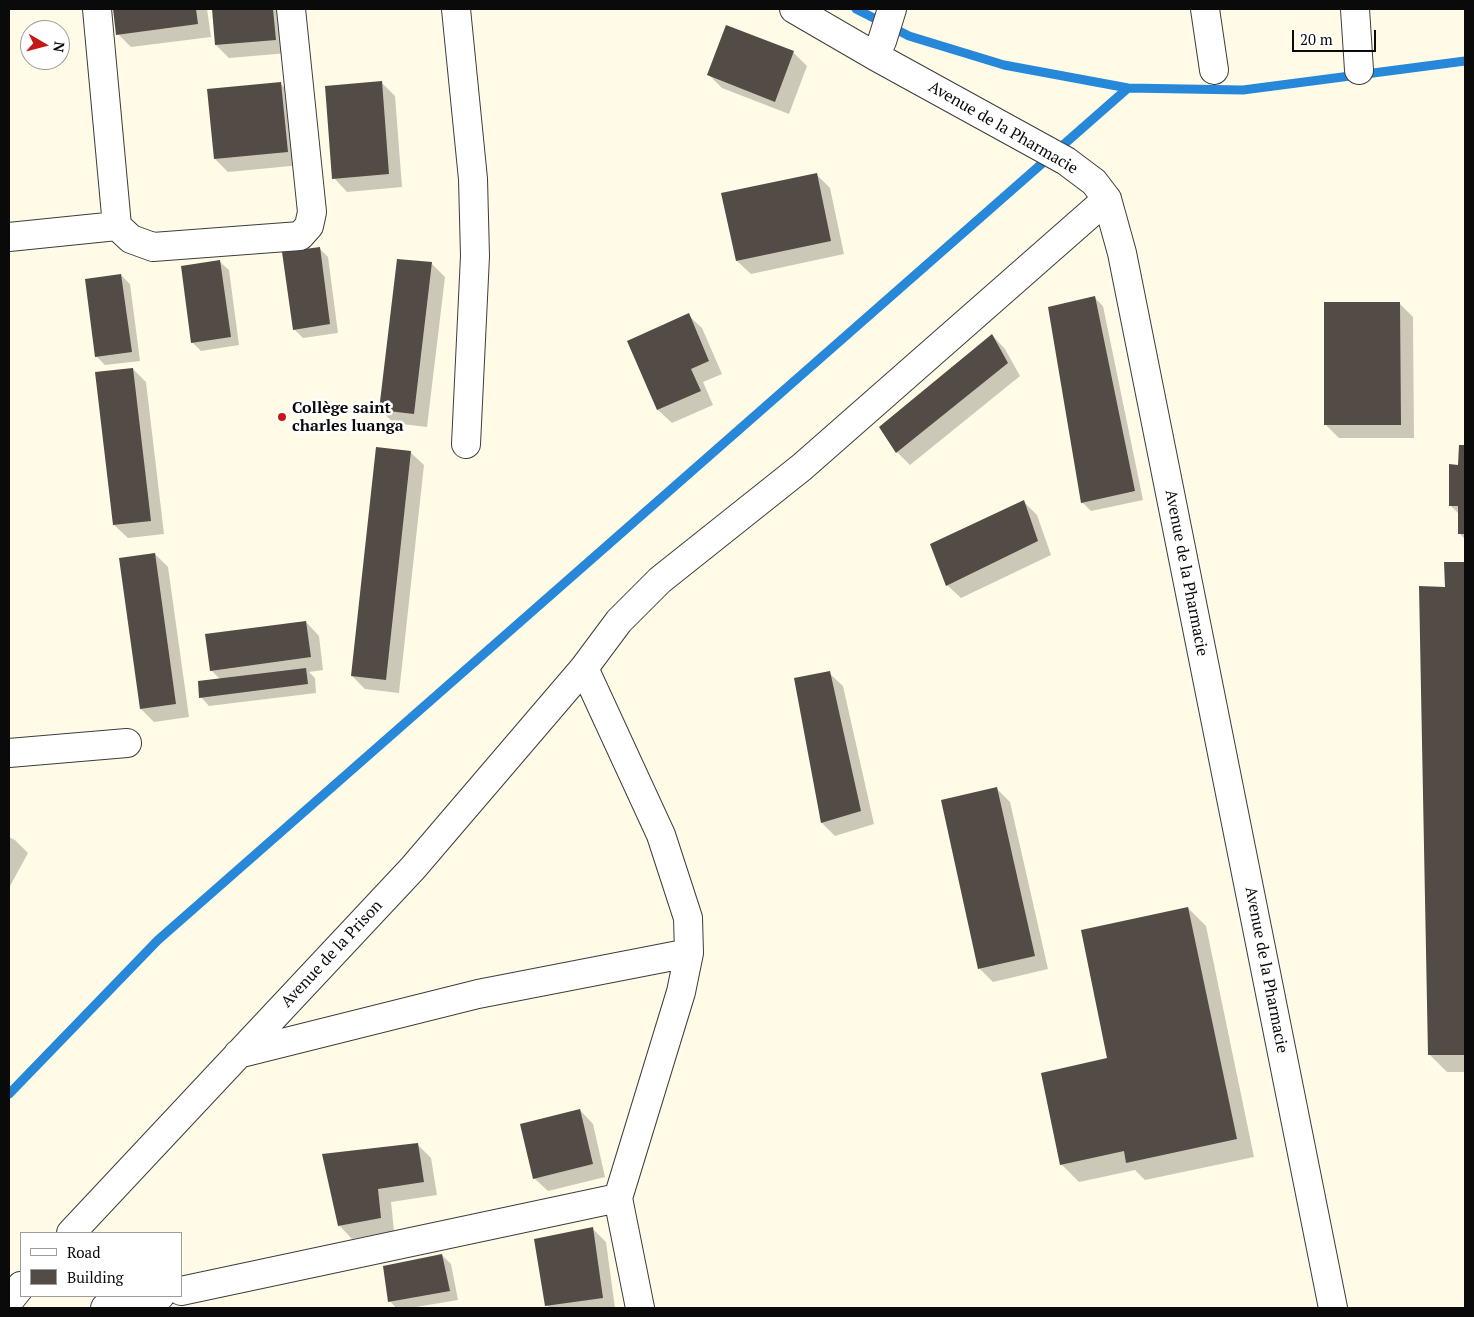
<!DOCTYPE html>
<meta charset="utf-8">
<style>
body{margin:0}
#map{position:relative;width:1474px;height:1317px;overflow:hidden;background:#fffbe6;font-family:"PT Serif",serif}
canvas{display:block}
.frame{position:absolute;inset:0;border:10px solid #0a0a0a;pointer-events:none}
.legend{position:absolute;left:20px;top:1232px;width:162px;height:65px;box-sizing:border-box;background:#fff;border:1px solid #9d9d9d;margin:0;padding:6px 9px;list-style:none;font-size:15px;color:#0a0a0a}
.legend li{display:flex;align-items:center;gap:10px;height:25px}
.legend b{width:25px;border:1px solid #9d9d9d}
.north{position:absolute;left:20px;top:20px;width:50px;height:50px;box-sizing:border-box;background:#fff;border:1px solid #9d9d9d;border-radius:50%;rotate:98deg;font-size:14px;font-weight:700;line-height:20px;text-align:center;color:#0a0a0a}
.north::after{content:'';display:block;margin:auto;width:18px;height:22px;background:#c41917;clip-path:polygon(50% 0,100% 100%,50% 72%,0 100%)}
.scale{position:absolute;left:1292px;top:30px;width:84px;height:22px;box-sizing:border-box;border:2px solid #0a0a0a;border-top:0;padding-left:6px;font-size:15px;line-height:18px;white-space:nowrap;color:#0a0a0a;-webkit-text-stroke:4px #fff;paint-order:stroke}
</style>
<div id="map">
<canvas width="1474" height="1317"></canvas>
<div class="frame"></div>
<ul class="legend">
<li><b style="height:6px;background:#fff"></b>Road</li>
<li><b style="height:14px;background:#534b45"></b>Building</li>
</ul>
<div class="north">N</div>
<div class="scale">20 m</div>
</div>
<script>
const c = document.querySelector('canvas').getContext('2d');
c.lineJoin = 'round';
function paint(path, color) {
  c.fillStyle = color;
  c.fill(path, 'evenodd');
}
function stroke(path, color, width, dash) {
  c.strokeStyle = color;
  c.lineWidth = width;
  c.lineCap = dash ? 'butt' : 'round';
  c.setLineDash(dash || []);
  c.stroke(path);
}
function drawText(font, color, halo, rows, align = 'center') {
  c.font = font + ' "PT Serif",serif';
  c.lineWidth = 5;
  c.setLineDash([]);
  c.textBaseline = 'middle';
  c.strokeStyle = halo;
  c.fillStyle = color;
  for (const [text, x, y, turn = 0] of rows) {
    c.save();
    c.translate(x, y);
    c.rotate((+turn || 0) * Math.PI / 180);
    c.textAlign = isNaN(turn) ? turn : align;
    if (halo) c.strokeText(text, 0, 0);
    c.fillText(text, 0, 0);
    c.restore();
  }
}
paint(new Path2D(`
 M 114,9 L 207,9 L 211,37 L 131,47 L 118,34 Z
 M 213,9 L 284,9 L 288,53 L 229,58 L 216,45 Z
 M 727,27 L 794,53 L 807,66 L 789,114 L 722,88 L 709,75 Z
 M 280,83 L 294,97 L 301,165 L 228,172 L 215,159 Z
 M 382,83 L 395,96 L 402,187 L 347,192 L 334,178 Z
 M 817,175 L 830,188 L 844,254 L 751,274 L 737,261 Z
 M 319,248 L 328,257 L 338,333 L 303,338 L 294,329 Z
 M 220,262 L 229,270 L 239,345 L 201,351 L 192,342 Z
 M 432,264 L 445,277 L 427,427 L 394,423 L 380,410 Z
 M 121,275 L 130,284 L 140,361 L 105,365 L 96,356 Z
 M 1094,297 L 1103,306 L 1143,500 L 1091,511 L 1082,502 Z
 M 1399,303 L 1413,317 L 1414,438 L 1339,438 L 1326,425 Z
 M 688,315 L 702,328 L 722,374 L 703,382 L 713,405 L 672,423 L 658,410 L 628,341 Z
 M 992,335 L 1005,349 L 1020,376 L 910,465 L 897,452 Z
 M 133,369 L 146,382 L 164,534 L 128,538 L 114,525 Z
 M 1460,446 L 1465,446 L 1465,539 L 1459,533 L 1459,514 L 1450,505 L 1459,466 Z
 M 410,452 L 424,465 L 399,693 L 365,689 L 352,676 Z
 M 1024,502 L 1037,515 L 1051,555 L 961,598 L 947,585 Z
 M 155,554 L 168,567 L 189,717 L 154,722 L 141,709 Z
 M 1446,563 L 1465,563 L 1465,1072 L 1447,1072 L 1429,1054 L 1446,588 Z
 M 306,622 L 319,636 L 323,670 L 309,672 L 315,678 L 316,693 L 209,706 L 201,697 L 220,679 L 211,670 Z
 M 829,673 L 843,686 L 874,824 L 835,836 L 822,823 Z
 M 997,789 L 1010,802 L 1048,969 L 993,982 L 979,968 Z
 M 9,837 L 15,840 L 28,853 L 9,888 Z
 M 1188,908 L 1206,926 L 1254,1157 L 1145,1180 L 1135,1170 L 1079,1182 L 1061,1164 L 1109,1059 Z
 M 580,1110 L 593,1124 L 605,1177 L 548,1191 L 534,1178 Z
 M 417,1144 L 431,1158 L 437,1195 L 391,1202 L 394,1231 L 352,1239 L 339,1225 Z
 M 593,1229 L 606,1242 L 615,1308 L 550,1308 L 547,1305 Z
 M 442,1255 L 451,1264 L 458,1300 L 410,1308 L 396,1308 L 390,1301 Z`), '#0003');
stroke(new Path2D(`
 M 856,9 L 909,36 L 1004,65 L 1128,88 L 1243,90 L 1465,61
 M 9,1094 L 158,940 L 1128,88`), '#2788d9', 9);
paint(new Path2D(`
 M 113,9 L 196,9 L 198,24 L 116,35 Z
 M 212,9 L 273,9 L 276,40 L 215,45 Z
 M 726,25 L 794,51 L 775,102 L 707,75 Z
 M 382,81 L 389,174 L 332,179 L 325,86 Z
 M 281,82 L 288,152 L 214,159 L 207,89 Z
 M 817,173 L 831,241 L 736,261 L 721,193 Z
 M 320,247 L 330,324 L 293,330 L 282,252 Z
 M 397,259 L 432,262 L 414,414 L 379,410 Z
 M 220,260 L 231,337 L 191,343 L 181,266 Z
 M 121,274 L 132,352 L 95,357 L 85,279 Z
 M 1095,296 L 1135,491 L 1081,503 L 1048,307 Z
 M 1324,302 L 1400,302 L 1401,425 L 1324,425 Z
 M 689,313 L 709,361 L 691,369 L 701,391 L 657,410 L 627,341 Z
 M 992,334 L 1008,363 L 896,453 L 879,427 Z
 M 133,368 L 151,521 L 113,525 L 95,372 Z
 M 1459,445 L 1465,445 L 1465,534 L 1458,534 L 1458,506 L 1449,506 L 1449,464 L 1458,465 Z
 M 376,447 L 411,451 L 386,680 L 351,676 Z
 M 1024,500 L 1038,541 L 946,586 L 930,544 Z
 M 155,553 L 176,704 L 140,709 L 119,558 Z
 M 1444,562 L 1465,562 L 1465,1055 L 1428,1055 L 1419,586 L 1445,587 Z
 M 306,621 L 311,657 L 210,671 L 205,634 Z
 M 306,668 L 308,684 L 199,698 L 198,681 Z
 M 830,671 L 861,811 L 821,823 L 794,678 Z
 M 997,787 L 1035,956 L 978,969 L 941,800 Z
 M 1188,907 L 1237,1139 L 1126,1163 L 1124,1151 L 1060,1165 L 1041,1073 L 1107,1058 L 1081,930 Z
 M 580,1109 L 593,1164 L 533,1179 L 520,1124 Z
 M 418,1143 L 424,1182 L 378,1189 L 381,1218 L 338,1226 L 322,1154 Z
 M 593,1227 L 603,1298 L 545,1306 L 534,1239 Z
 M 442,1254 L 450,1291 L 388,1302 L 383,1266 Z`), '#534b45');
const minor = new Path2D(`
 M 97,9 L 117,226
 M 456,9 L 473,179 L 475,256 L 466,444
 M 794,9 L 875,56 L 1066,161 L 1094,182 L 1107,199 L 1122,253 L 1333,1308
 M 1205,9 L 1214,70
 M 1355,9 L 1359,70
 M 875,56 L 882,41 L 892,9
 M 9,237 L 117,226 L 131,239 L 153,247 L 300,236 L 309,226 L 312,212 L 291,9
 M 584,668 L 661,835 L 688,918 L 689,953 L 681,992 L 618,1198 L 640,1308
 M 9,753 L 127,743
 M 238,1054 L 478,994 L 689,953
 M 71,1233 L 413,868 L 584,668 L 619,621 L 660,580 L 802,467 L 1107,199
 M 181,1291 L 618,1198
 M 9,1301 L 21,1286
 M 105,1308 L 160,1296`);
stroke(minor, '#3d3d3d', 30);
stroke(minor, '#fff', 28);
for (const [x, y, r, color] of [
 [282,417,5,"#c41917"]
]) {
  const dot = new Path2D();
  dot.arc(x, y, r, 0, 2 * Math.PI);
  c.fillStyle = color;
  c.fill(dot);
  stroke(dot, '#fff', 2);
}
drawText('16px', '#0a0a0a', '#fff', [
 ["Avenue de la Pharmacie",1003,128,30],
 ["Avenue de la Pharmacie",1186,573,79],
 ["Avenue de la Prison",332,954,-47],
 ["Avenue de la Pharmacie",1266,970,79]
]);
drawText('bold 16px', '#0a0a0a', '#fff', [
 ["Collège saint",292,408],
 ["charles luanga",292,426]
], 'left');
</script>
